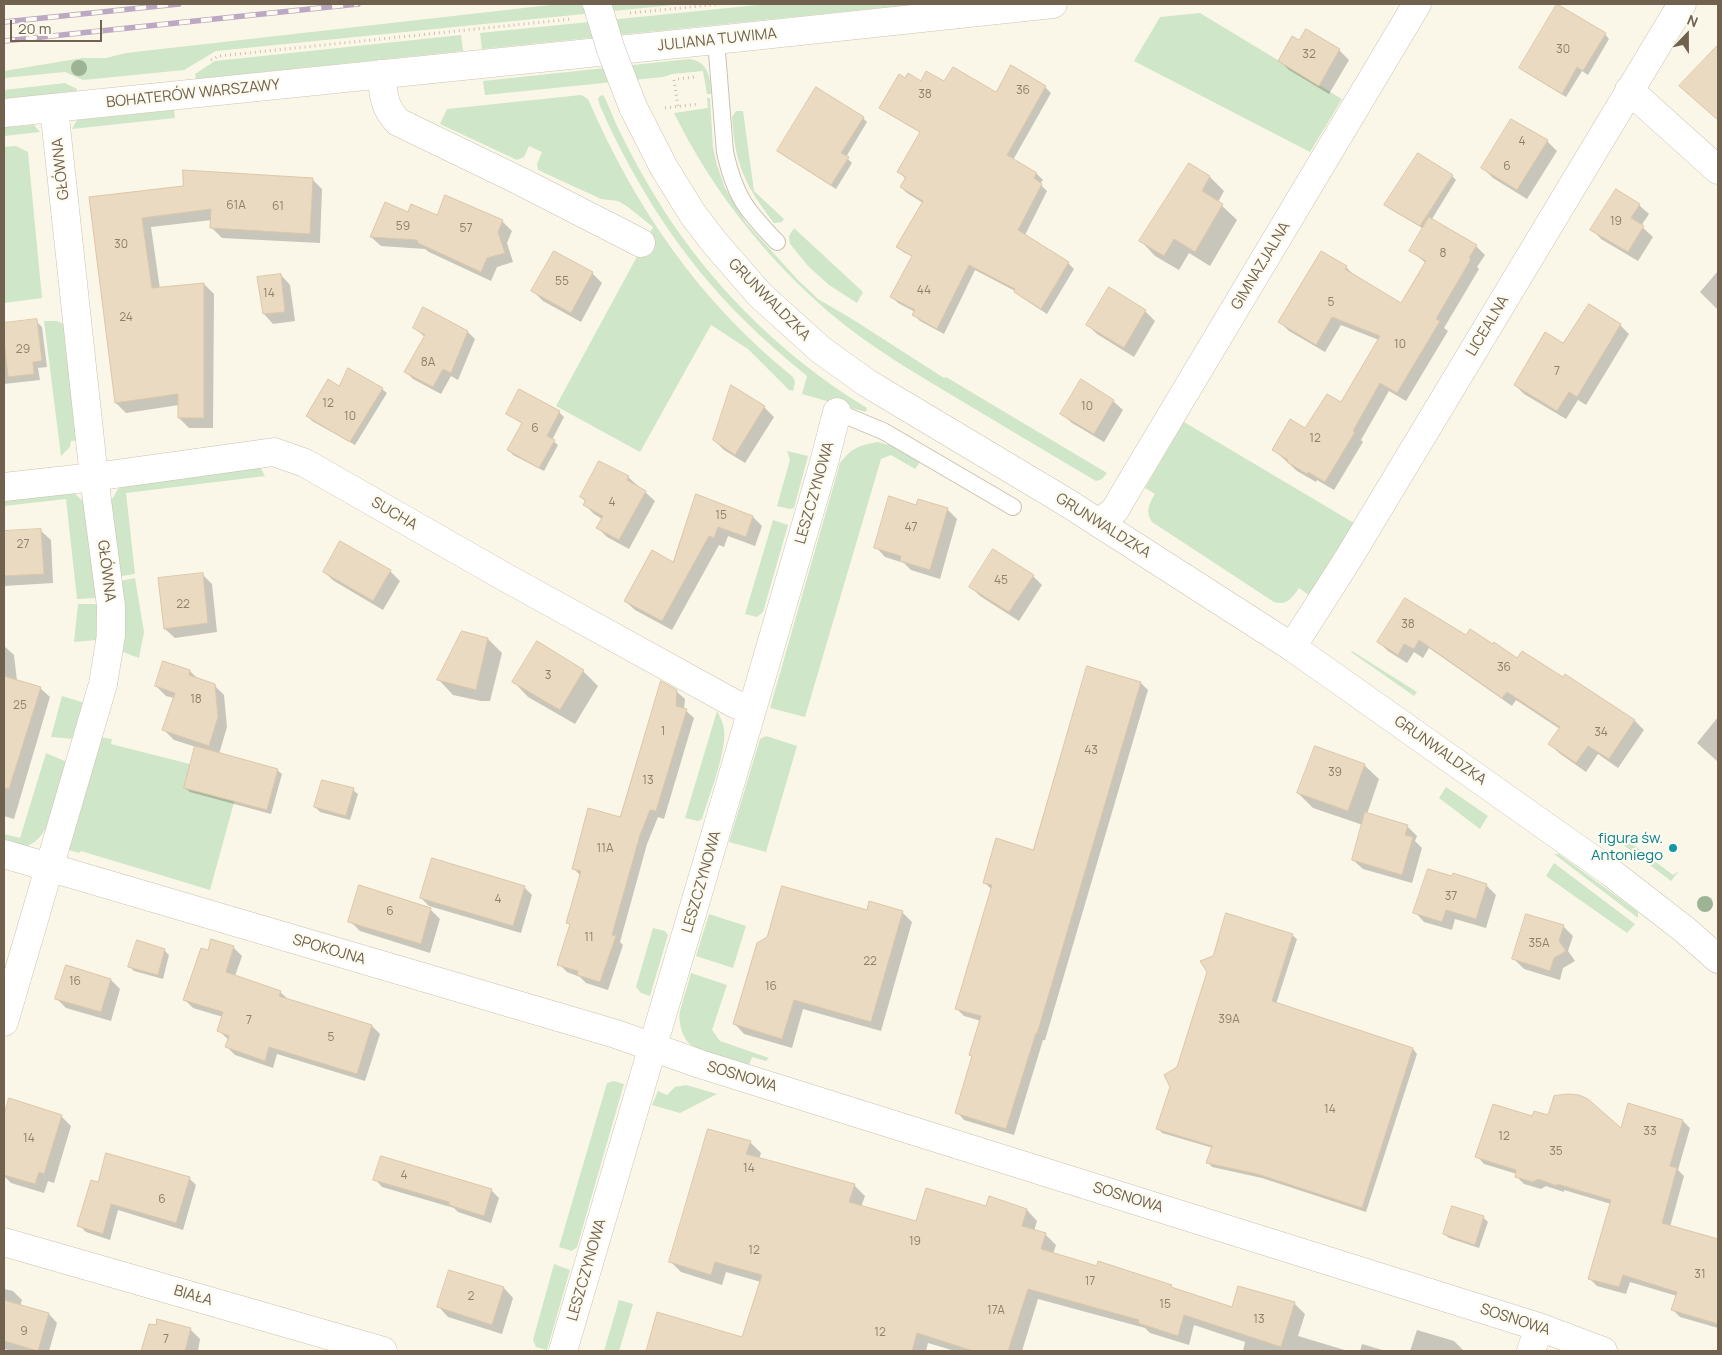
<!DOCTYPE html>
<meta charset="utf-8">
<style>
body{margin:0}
#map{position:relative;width:1722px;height:1355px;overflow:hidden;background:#faf7e9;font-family:Manrope,sans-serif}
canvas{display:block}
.frame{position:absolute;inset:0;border:5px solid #71624f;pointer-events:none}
.north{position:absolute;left:1662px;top:10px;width:50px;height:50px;-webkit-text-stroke:4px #fdfaef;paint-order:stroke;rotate:22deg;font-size:14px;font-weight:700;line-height:20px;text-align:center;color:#71624f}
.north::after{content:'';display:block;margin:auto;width:18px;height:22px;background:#71624f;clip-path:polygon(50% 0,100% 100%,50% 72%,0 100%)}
.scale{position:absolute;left:10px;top:20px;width:92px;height:22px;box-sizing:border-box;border:2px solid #71624f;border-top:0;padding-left:6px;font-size:15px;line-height:18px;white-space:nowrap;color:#71624f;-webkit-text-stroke:4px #fdfaef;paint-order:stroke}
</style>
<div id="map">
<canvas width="1722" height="1355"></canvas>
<div class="frame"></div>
<div class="north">N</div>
<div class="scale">20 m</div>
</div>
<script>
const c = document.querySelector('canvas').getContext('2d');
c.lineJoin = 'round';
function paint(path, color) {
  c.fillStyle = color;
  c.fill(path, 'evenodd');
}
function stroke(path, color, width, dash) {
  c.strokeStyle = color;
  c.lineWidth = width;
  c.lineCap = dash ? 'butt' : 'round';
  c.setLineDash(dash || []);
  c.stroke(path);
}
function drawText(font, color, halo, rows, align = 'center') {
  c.font = font + ' Manrope,sans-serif';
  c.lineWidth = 4.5;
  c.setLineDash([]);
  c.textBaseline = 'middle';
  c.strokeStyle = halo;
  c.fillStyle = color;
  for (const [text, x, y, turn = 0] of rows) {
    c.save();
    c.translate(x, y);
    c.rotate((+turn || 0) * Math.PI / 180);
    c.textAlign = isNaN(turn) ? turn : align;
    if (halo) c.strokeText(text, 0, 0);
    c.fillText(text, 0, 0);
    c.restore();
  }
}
paint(new Path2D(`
 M 559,4 L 683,4 L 216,51 L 184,70 L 83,80 L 65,72 L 4,78 L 4,71 L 82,58 L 106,58 L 126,53 Z
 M 768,4 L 919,4 L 482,49 L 480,33 Z
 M 1200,13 L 1342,99 L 1310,152 L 1134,61 L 1160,17 Z
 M 461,35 L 463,51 L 196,79 L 195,74 L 215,61 Z
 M 689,59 C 708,61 711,78 711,94 L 707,94 L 703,71 L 672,74 L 663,77 L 485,95 L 483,81 Z
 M 65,83 L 77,89 L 77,91 L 4,99 L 4,90 Z
 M 581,95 L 588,99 C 636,209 699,301 793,377 L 795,382 L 793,391 L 789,390 L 748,349 L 711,325 L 640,452 L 556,406 L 653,227 L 628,207 L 618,201 L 601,199 L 538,170 L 537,164 L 542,152 L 529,146 L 524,157 L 517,160 L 440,124 L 447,109 Z
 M 603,95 C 609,105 612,115 617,126 C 627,146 637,166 649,186 C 701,276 778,354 867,408 L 866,412 L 802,394 L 807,376 C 785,358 764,340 744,320 C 682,259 635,185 600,106 L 598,99 L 600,96 Z
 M 707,98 L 710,98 L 713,148 L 717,165 L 725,188 L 746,223 L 798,280 L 818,299 L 852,319 L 944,378 L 946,377 L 1107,473 L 1102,479 L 1096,481 C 1050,454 1005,427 960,400 C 915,373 870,347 831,314 C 765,257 712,190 674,113 L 708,108 Z
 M 174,110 L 175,118 L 72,129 L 77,120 Z
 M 736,111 L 743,111 L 754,191 L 784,219 L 782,222 L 774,223 C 745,185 735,165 732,117 Z
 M 34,125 L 40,132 L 4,136 L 4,127 Z
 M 16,146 L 28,152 L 42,298 L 4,303 L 4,147 Z
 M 794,228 L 863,292 L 857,303 L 829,285 L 808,266 L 790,244 L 789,236 Z
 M 44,321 L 57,321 L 66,325 L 79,440 L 71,441 L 70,447 L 61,456 Z
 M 1184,422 L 1354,523 L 1310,596 L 1299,588 C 1292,598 1287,606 1274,602 L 1152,522 C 1145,511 1149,504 1155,494 L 1145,488 Z
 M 878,442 L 892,446 L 920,462 L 915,469 L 891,455 L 881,459 L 805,717 L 770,708 L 840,463 C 852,448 859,445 878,442 Z
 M 787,451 L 808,456 L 794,508 L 790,509 L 777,506 L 790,460 Z
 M 260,467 L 265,476 L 126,493 L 135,574 L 121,576 L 110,503 L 118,489 L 126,484 Z
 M 69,492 L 74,493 L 84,502 L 96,598 L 77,599 L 66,499 L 4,506 L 4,498 Z
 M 773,520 L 788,525 L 763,612 L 757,617 L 745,614 Z
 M 135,578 L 144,632 L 139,658 L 123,652 L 125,616 L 121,581 Z
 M 78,604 L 97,604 L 96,640 L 74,642 Z
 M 1352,651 L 1417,692 L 1414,696 L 1351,652 Z
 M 62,696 L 85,703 L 74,739 L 51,737 Z
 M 717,711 C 720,717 723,722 724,729 C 727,751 709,796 702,819 L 698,821 L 685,818 Z
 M 766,736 L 797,746 L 766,852 L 729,842 L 760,739 Z
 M 100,737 L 112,739 L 111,744 L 241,777 L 210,890 L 81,851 L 79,853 L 69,850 L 68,841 Z
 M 46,753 L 67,762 C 60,786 53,842 23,847 C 17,848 9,844 4,843 L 4,834 L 20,838 Z
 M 1446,787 L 1488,816 L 1480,829 L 1439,798 Z
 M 1620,835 L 1673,875 L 1679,871 L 1671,881 L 1617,840 Z
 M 1554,854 L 1559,854 L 1638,912 L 1638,918 Z
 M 1554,863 L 1635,924 L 1627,933 L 1546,876 Z
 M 709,914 L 746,926 L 733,968 L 696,956 Z
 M 653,928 L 665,931 L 668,935 L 650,996 L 641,993 L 636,987 Z
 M 691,973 L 727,985 L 712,1030 L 720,1041 L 769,1058 L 766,1061 L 752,1057 L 749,1065 C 731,1059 709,1055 693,1046 C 682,1040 678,1022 680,1011 C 683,998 688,986 691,973 Z
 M 614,1081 L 624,1084 L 577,1247 L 572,1251 L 559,1247 L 607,1083 Z
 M 686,1085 L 717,1094 L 680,1113 L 652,1105 L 658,1091 L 667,1095 L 675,1087 Z
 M 554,1264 L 570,1270 L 547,1350 L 536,1347 L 533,1340 Z
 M 619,1300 L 633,1304 L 619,1351 L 604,1351 Z`), '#cfe6c8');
paint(new Path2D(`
 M 1306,31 L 1339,50 L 1349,60 L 1329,94 L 1289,70 L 1279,60 L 1300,42 Z
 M 1605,34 L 1609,39 L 1588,75 L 1582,71 L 1566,97 L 1525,72 L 1521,68 Z
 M 1707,59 L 1718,70 L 1718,120 L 1681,86 Z
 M 905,79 L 921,82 L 945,83 L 996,93 L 1045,87 L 1051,93 L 1013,160 L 1037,174 L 1043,180 L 1040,184 L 1047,191 L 1025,235 L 1068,263 L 1074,269 L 1047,314 L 1021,297 L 1015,291 L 975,270 L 944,334 L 920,321 L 914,315 L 915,312 L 898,303 L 892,297 L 913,257 L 903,252 L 897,246 L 923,203 L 907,193 L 901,187 L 906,179 L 899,172 L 921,133 L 887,113 L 881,107 Z
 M 863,118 L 867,122 L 846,157 L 852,163 L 836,189 L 783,155 Z
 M 1547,141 L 1557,151 L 1527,199 L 1493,178 L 1483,168 Z
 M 1452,176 L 1456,180 L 1432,219 L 1476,246 L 1485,255 L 1477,267 L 1479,269 L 1444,328 L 1448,331 L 1406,401 L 1389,391 L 1361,440 L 1363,442 L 1334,490 L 1317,480 L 1316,482 L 1297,471 L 1274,450 L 1341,404 L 1379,340 L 1341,325 L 1325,352 L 1289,331 L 1280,322 L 1322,253 L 1346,267 L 1355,276 L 1402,305 L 1426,263 L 1411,251 L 1424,229 L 1390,209 L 1386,205 Z
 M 1210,177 L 1224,191 L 1218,202 L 1237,220 L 1210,266 L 1189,253 L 1179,270 L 1155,256 L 1141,241 Z
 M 312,179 L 322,189 L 320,243 L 222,238 L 211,227 L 212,220 L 151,227 L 160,289 L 204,284 L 214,294 L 213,428 L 189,428 L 179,418 L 179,405 L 126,413 L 116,403 L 91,198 Z
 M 1639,205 L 1649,214 L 1641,226 L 1653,237 L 1638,261 L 1601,239 L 1592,229 Z
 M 438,217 L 502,221 L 512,231 L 507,243 L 513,262 L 497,267 L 491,281 L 429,252 L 425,249 L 381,246 L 371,237 Z
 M 1718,271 L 1718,310 L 1700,292 Z
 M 592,273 L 602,283 L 581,322 L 543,301 L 533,291 Z
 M 281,275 L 290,285 L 295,321 L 273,324 L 264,314 Z
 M 1145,311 L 1155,321 L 1134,357 L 1097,334 L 1088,325 Z
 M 36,321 L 42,327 L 47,367 L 38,368 L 40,380 L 4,384 L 4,325 Z
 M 1620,325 L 1629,334 L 1586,405 L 1578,400 L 1566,419 L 1524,394 L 1515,385 L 1564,344 Z
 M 414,328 L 468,332 L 475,339 L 458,380 L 451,376 L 441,394 L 413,379 L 406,372 L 425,337 Z
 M 732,387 L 764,407 L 774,417 L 745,463 L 724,450 L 714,440 Z
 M 382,389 L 387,393 L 355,445 L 312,421 L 308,416 Z
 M 520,391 L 559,412 L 564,417 L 552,440 L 558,445 L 544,471 L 513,455 L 509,450 L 523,424 L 508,414 Z
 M 1113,401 L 1123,410 L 1104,442 L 1072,423 L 1062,414 Z
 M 628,477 L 655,501 L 629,549 L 607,537 L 598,528 L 602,519 L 594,514 L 585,505 L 586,502 L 581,497 Z
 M 696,495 L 753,517 L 762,526 L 755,546 L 728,536 L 724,547 L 719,545 L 672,630 L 635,610 L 625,601 L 674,563 Z
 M 947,509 L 957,519 L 940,579 L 911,570 L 904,563 L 885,557 L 876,547 Z
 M 41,531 L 51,540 L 53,583 L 4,586 L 4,533 Z
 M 390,571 L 400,581 L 383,610 L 334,581 L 324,572 Z
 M 202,574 L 212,584 L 217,632 L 175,638 L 165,629 Z
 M 1033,576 L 1042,585 L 1019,621 L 980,596 L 971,587 Z
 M 1467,637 L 1563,679 L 1566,675 L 1635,721 L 1644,730 L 1618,768 L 1598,754 L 1586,772 L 1559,753 L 1550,744 L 1560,729 L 1516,700 L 1512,706 L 1429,648 L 1423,658 L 1414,652 L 1407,663 L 1388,651 L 1379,642 Z
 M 488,639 L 502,653 L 490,701 L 481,701 L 453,695 L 439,680 Z
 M 4,646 L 14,655 L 17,681 L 40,688 L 50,697 L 14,819 L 4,816 Z
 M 190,671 L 199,680 L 214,685 L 224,695 L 227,727 L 219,754 L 277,770 L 282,774 L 271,814 L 190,792 L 185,788 L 196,747 L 174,740 L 164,730 L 174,698 L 166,696 L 156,686 Z
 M 583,671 L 598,686 L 575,724 L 528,697 L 514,682 Z
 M 1141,683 L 1148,690 L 1045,1040 L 1043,1040 L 1014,1135 L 964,1120 L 957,1112 L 973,1058 L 970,1055 L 981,1021 L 964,1016 L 956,1008 L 992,890 L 984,882 L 1034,852 Z
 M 676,691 L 685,699 L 684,709 L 694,718 L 664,819 L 658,817 L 647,844 L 620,942 L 623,945 L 608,990 L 586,983 L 580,977 L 567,972 L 559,964 L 571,926 L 567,922 L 581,876 L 573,868 L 621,818 Z
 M 1718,717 L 1718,762 L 1697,743 Z
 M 1364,765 L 1379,779 L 1367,814 L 1407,826 L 1417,836 L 1415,841 L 1422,848 L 1412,883 L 1363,869 L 1353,860 L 1363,825 L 1313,808 L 1298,793 Z
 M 353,790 L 358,794 L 350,820 L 320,812 L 315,807 Z
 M 1486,885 L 1496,895 L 1486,928 L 1455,919 L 1452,930 L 1424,922 L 1415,912 Z
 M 524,887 L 532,895 L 521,933 L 429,906 L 421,898 Z
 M 430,909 L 440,919 L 430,953 L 360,931 L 350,921 Z
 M 867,911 L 902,912 L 912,922 L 881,1031 L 803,1009 L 792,1048 L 744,1034 L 735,1024 Z
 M 1563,926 L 1573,936 L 1568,951 L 1575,961 L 1563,968 L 1560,980 L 1524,969 L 1514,959 Z
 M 1292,935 L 1297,939 L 1276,1004 L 1413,1049 L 1417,1054 L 1366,1212 L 1262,1178 L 1212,1167 L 1208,1162 L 1213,1148 L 1162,1133 L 1158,1128 L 1209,972 Z
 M 233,947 L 242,956 L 235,976 L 280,992 L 289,1000 L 372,1026 L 380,1034 L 365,1081 L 277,1054 L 273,1068 L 235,1055 L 227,1047 L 229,1040 L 219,1031 L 223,1017 L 193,1008 L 185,1000 L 208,951 Z
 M 164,950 L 169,955 L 163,979 L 134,971 L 129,966 Z
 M 66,967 L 111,980 L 120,989 L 111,1021 L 66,1008 L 57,999 Z
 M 10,1100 L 61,1116 L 71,1126 L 54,1183 L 48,1181 L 44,1193 L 11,1183 L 4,1176 L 4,1120 Z
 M 1533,1118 L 1621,1130 L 1683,1121 L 1690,1128 L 1678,1170 L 1684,1176 L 1670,1227 L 1718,1241 L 1718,1328 L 1680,1317 L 1673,1310 L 1677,1296 L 1630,1282 L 1626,1294 L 1597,1286 L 1590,1279 L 1611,1204 L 1564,1190 L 1564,1192 L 1546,1186 L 1541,1189 L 1524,1184 L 1516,1176 L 1517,1174 L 1484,1164 L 1477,1156 Z
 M 750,1142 L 761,1153 L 759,1159 L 854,1185 L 865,1196 L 861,1207 L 917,1222 L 987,1208 L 990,1198 L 1027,1210 L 1037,1221 L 1034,1231 L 1045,1234 L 1056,1245 L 1053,1254 L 1098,1267 L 1171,1286 L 1175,1290 L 1233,1308 L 1294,1303 L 1305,1314 L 1298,1336 L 1348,1351 L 1243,1351 L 1245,1342 L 1194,1325 L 1189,1345 L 1150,1333 L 1145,1328 L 1038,1299 L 1022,1351 L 955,1351 L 928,1343 L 926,1351 L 647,1351 L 658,1314 L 743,1339 L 761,1282 L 726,1272 L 722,1285 L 681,1272 L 671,1262 Z
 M 189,1178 L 196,1185 L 183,1230 L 118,1210 L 110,1240 L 86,1232 L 79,1225 L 99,1183 Z
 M 375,1179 L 491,1190 L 499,1198 L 491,1223 L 458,1212 L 454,1208 L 382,1187 Z
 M 1483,1217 L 1488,1222 L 1479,1248 L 1449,1238 L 1444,1234 Z
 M 450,1271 L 504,1288 L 513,1298 L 502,1334 L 448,1317 L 439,1307 Z
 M 4,1289 L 13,1291 L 22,1300 L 20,1306 L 49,1314 L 57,1323 L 49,1351 L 12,1351 L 4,1349 Z
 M 158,1320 L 191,1330 L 200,1339 L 198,1351 L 142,1351 L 150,1325 L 157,1327 Z
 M 1417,1330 L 1454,1341 L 1464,1351 L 1410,1351 Z
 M 1362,1344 L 1386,1351 L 1360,1351 Z`), '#0003');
const building = new Path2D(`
 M 1557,4 L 1606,33 L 1583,71 L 1577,67 L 1562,94 L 1519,68 Z
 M 1306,29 L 1340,49 L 1319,86 L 1278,61 L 1292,36 L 1299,40 Z
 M 1718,45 L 1718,120 L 1679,86 Z
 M 1011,65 L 1046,86 L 1007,155 L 1037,173 L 1034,178 L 1042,184 L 1018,230 L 1069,262 L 1041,309 L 1014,292 L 1015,289 L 969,265 L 937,329 L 912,315 L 915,310 L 890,297 L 912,256 L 896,247 L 923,201 L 900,187 L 906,177 L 897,172 L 920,132 L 879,108 L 899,74 L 905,78 L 908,73 L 921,81 L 926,71 L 944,81 L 953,67 L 996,92 Z
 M 816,87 L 864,117 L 841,153 L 849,157 L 831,185 L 777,151 Z
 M 1511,119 L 1548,140 L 1517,190 L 1481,168 Z
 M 1418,153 L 1453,175 L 1420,226 L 1384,205 Z
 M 1189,163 L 1210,176 L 1202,191 L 1223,204 L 1195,252 L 1174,239 L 1164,256 L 1139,241 Z
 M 183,170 L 313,178 L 310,234 L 210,228 L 211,209 L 142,218 L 152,288 L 204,283 L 204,418 L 178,418 L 178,394 L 115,403 L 89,197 L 183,186 Z
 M 1616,189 L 1640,204 L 1631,218 L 1644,226 L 1628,252 L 1590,230 Z
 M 445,195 L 503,220 L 498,232 L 505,253 L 487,258 L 481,272 L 418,243 L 417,240 L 370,237 L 385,202 L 408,212 L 411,204 L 437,215 Z
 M 1429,217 L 1477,245 L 1469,258 L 1471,259 L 1436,319 L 1440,321 L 1397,393 L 1380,383 L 1353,431 L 1355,432 L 1325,482 L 1308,472 L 1307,474 L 1287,462 L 1288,460 L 1272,450 L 1290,419 L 1305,428 L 1327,394 L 1341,402 L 1380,336 L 1332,317 L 1316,345 L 1278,322 L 1321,251 L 1347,266 L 1345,269 L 1401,303 L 1426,261 L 1409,251 Z
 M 554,251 L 593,272 L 571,313 L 531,291 Z
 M 281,274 L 285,312 L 263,314 L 257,277 Z
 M 1109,287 L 1146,310 L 1124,348 L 1086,325 Z
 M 1589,304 L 1621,324 L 1577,397 L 1569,392 L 1557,411 L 1514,385 L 1545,332 L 1563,343 Z
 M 423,307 L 468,331 L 451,373 L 443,369 L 433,387 L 404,372 L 425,335 L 413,328 Z
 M 37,319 L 42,361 L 33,362 L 34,374 L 8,377 L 4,340 L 4,323 Z
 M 348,368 L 383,388 L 350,442 L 306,416 L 328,379 L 339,386 Z
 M 1081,379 L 1114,400 L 1094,434 L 1060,414 Z
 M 731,385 L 765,406 L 735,455 L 713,440 Z
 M 519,389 L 560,411 L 547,436 L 555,440 L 539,468 L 507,450 L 522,423 L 506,414 Z
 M 599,461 L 629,476 L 627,480 L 646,491 L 619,540 L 596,528 L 603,516 L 583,505 L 586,500 L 580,497 Z
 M 696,494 L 753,516 L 746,537 L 718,527 L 714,538 L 709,536 L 662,621 L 624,601 L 652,550 L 673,562 Z
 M 889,496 L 916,505 L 918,499 L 948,508 L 930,570 L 900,561 L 901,556 L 874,548 Z
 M 41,529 L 44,574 L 4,576 L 4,531 Z
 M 340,541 L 391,570 L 373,601 L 323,572 Z
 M 993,549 L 1034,575 L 1009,612 L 969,587 Z
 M 203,573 L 208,623 L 164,629 L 158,578 Z
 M 1405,598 L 1466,635 L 1470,629 L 1493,644 L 1494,642 L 1517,658 L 1522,651 L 1563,677 L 1565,674 L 1635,720 L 1609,759 L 1588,746 L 1576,763 L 1548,744 L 1560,727 L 1507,692 L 1502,698 L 1419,640 L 1414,649 L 1404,644 L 1398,655 L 1377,642 Z
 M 462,631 L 488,638 L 476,690 L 437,680 Z
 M 537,641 L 584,670 L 560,710 L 512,682 Z
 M 163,661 L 190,670 L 189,675 L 215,684 L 218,717 L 209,746 L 162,730 L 175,693 L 155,686 Z
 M 1087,666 L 1141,682 L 1037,1034 L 1036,1033 L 1006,1129 L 955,1113 L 972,1056 L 969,1055 L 981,1016 L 955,1009 L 992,885 L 983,883 L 996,838 L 1033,850 Z
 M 4,676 L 41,687 L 9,789 L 4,788 Z
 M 661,681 L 677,690 L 676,706 L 687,709 L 656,811 L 650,810 L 640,835 L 612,935 L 616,936 L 600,982 L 577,975 L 578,971 L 557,965 L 570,924 L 566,923 L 581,871 L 572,869 L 588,808 L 620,817 Z
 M 195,746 L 278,769 L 267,810 L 184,788 Z
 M 1315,746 L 1365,764 L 1348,811 L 1297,793 Z
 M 322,780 L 354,788 L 346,816 L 314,807 Z
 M 1365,812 L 1408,825 L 1405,835 L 1413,837 L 1402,875 L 1352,860 Z
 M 432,858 L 525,886 L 513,926 L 420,898 Z
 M 1428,869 L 1452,876 L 1453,873 L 1487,884 L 1476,919 L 1446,910 L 1442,922 L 1413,913 Z
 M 359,885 L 431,908 L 421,944 L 348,922 Z
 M 782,886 L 867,910 L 869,901 L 903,911 L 871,1022 L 794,1000 L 782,1039 L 733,1024 L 757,943 L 767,937 Z
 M 1226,913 L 1293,934 L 1272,1001 L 1413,1048 L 1362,1208 L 1257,1174 L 1206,1163 L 1212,1146 L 1156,1129 L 1170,1087 L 1164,1075 L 1177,1067 L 1207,972 L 1200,961 L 1213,956 Z
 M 1526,914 L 1564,925 L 1559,941 L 1566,951 L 1554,958 L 1550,971 L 1512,959 Z
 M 211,939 L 234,946 L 226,972 L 281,991 L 279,996 L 372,1025 L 357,1074 L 269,1047 L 265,1061 L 225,1047 L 229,1036 L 217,1031 L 223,1012 L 183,1000 L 201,948 L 208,950 Z
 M 137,940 L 165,949 L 158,975 L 128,967 Z
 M 66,965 L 111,979 L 101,1012 L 55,999 Z
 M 1569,1094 L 1579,1095 L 1588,1099 L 1621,1128 L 1628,1103 L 1683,1120 L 1670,1166 L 1677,1168 L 1662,1223 L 1718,1239 L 1718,1324 L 1671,1310 L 1677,1292 L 1623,1275 L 1619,1287 L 1588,1279 L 1611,1200 L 1557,1184 L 1557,1186 L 1538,1179 L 1533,1182 L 1515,1177 L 1516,1170 L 1475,1157 L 1493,1104 L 1532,1116 L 1534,1111 L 1548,1115 L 1554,1096 Z
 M 9,1098 L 62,1115 L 44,1174 L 39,1172 L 35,1184 L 4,1175 L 4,1116 Z
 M 708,1129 L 751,1141 L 746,1154 L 855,1184 L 849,1202 L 916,1221 L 926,1188 L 986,1206 L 989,1196 L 1027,1209 L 1022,1226 L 1046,1233 L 1041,1249 L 1097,1266 L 1098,1261 L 1172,1285 L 1171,1287 L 1232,1307 L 1238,1286 L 1295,1302 L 1281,1347 L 1184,1315 L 1178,1336 L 1138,1323 L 1139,1320 L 1028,1289 L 1008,1351 L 973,1351 L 917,1333 L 912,1351 L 646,1351 L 657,1312 L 742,1337 L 762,1275 L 715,1262 L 711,1275 L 669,1262 Z
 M 106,1153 L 190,1177 L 176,1223 L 111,1204 L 103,1234 L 77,1226 L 91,1180 L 98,1182 Z
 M 381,1156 L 492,1189 L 484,1216 L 449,1205 L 449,1202 L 373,1180 Z
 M 1452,1206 L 1484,1216 L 1475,1245 L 1443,1234 Z
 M 449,1270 L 504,1287 L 492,1325 L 437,1307 Z
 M 4,1300 L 49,1313 L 38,1351 L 4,1341 Z
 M 157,1319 L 191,1328 L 185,1351 L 141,1351 L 149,1324 L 156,1325 Z`);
paint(building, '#eadac1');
stroke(building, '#ddc6a6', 1);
const lane = new Path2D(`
 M 716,40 L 725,152 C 735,197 746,210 777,242
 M 837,412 L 883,431 L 1013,507`);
const street = new Path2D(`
 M 381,74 C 384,95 383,106 398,122 L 520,181 L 641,243
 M 1629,90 L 1718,170
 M 4,487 L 94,477 L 274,452 L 305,463 L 503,576 L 735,704 L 752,710
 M 1099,523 L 1115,510 L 1126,491 L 1417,4
 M 1292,647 L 1348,559 L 1682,4
 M 4,854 L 616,1034 L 700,1064 L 1539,1327 L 1603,1351
 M 4,1022 L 103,684 L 111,635 L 111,606 L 94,477 L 54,108
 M 4,1242 L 383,1351
 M 563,1351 L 752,710 L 825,459 L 837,412
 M 1531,1351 L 1539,1327`);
const secondary = new Path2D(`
 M 633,107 L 663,166 L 692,213 L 714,242 L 760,295 L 821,350 L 867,383 L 1066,502 L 1292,647 L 1609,871 L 1685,930 L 1718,959
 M 4,113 L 716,40 L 1053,4`);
stroke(lane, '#cbc1b0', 18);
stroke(street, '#cbc1b0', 29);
stroke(secondary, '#cdc2ae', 29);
stroke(new Path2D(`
 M 630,13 L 720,4
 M 211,60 L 219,56 L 571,19
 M 678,79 L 694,77
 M 674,80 L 678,107
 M 665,108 L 699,104`), '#d1bfa7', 3, [1, 4]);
stroke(lane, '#fff', 16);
stroke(street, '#fff', 28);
stroke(secondary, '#fff', 28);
const rail = new Path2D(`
 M 4,22 L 179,4
 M 4,41 L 358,4`);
stroke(rail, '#bca8c3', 5.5);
stroke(rail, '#fdfaef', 4, [11]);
const secondaryBridge = new Path2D(`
 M 597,4 L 611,50 L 633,107`);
stroke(secondaryBridge, '#cdc2ae', 29, []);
stroke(secondaryBridge, '#fff', 28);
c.fillStyle = '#9db393';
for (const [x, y] of [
 [79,68],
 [1705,904]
]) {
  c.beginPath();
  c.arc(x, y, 8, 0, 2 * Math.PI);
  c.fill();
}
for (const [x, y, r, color] of [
 [1673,848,5,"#0f9aa8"]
]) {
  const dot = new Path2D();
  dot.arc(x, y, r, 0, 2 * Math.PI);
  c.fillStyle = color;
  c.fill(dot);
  stroke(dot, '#fdfaef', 2);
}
drawText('12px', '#8f806c', null, [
 ["30",1563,50],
 ["32",1309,55],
 ["36",1023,91],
 ["38",925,95],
 ["4",1522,142],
 ["6",1507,167],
 ["61A",236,206],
 ["61",278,207],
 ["19",1616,222],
 ["59",403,227],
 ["57",466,229],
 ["30",121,245],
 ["8",1443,254],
 ["55",562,282],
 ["44",924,291],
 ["14",269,294],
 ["5",1331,303],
 ["24",126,318],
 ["10",1400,345],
 ["29",23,350],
 ["8A",428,363],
 ["7",1557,372],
 ["12",328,404],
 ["10",1087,407],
 ["10",350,417],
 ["6",535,429],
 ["12",1315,439],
 ["4",612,503],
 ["15",721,516],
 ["47",911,528],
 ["27",23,545],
 ["45",1001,581],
 ["22",183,605],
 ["38",1408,625],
 ["36",1504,668],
 ["3",548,676],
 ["18",196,700],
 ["25",20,706],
 ["1",663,732],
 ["34",1601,733],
 ["43",1091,751],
 ["39",1335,773],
 ["13",648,781],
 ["11A",605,849],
 ["37",1451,897],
 ["4",498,900],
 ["6",390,912],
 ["11",589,938],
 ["35A",1539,944],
 ["22",870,962],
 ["16",75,982],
 ["16",771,987],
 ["39A",1229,1020],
 ["7",249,1021],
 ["5",331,1038],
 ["14",1330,1110],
 ["33",1650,1132],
 ["12",1504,1137],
 ["14",29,1139],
 ["35",1556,1152],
 ["14",749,1169],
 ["4",404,1176],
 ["6",162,1200],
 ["19",915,1242],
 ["12",754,1251],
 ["31",1700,1275],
 ["17",1090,1282],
 ["2",471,1297],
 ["15",1165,1305],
 ["17A",996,1311],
 ["13",1259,1320],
 ["9",24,1332],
 ["12",880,1333],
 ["7",166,1340]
]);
drawText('15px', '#71624f', '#fdfaef', [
 ["JULIANA TUWIMA",717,40,-6],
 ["BOHATERÓW WARSZAWY",193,94,-6],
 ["GŁÓWNA",61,169,-96],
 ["GIMNAZJALNA",1261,266,-59],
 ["GRUNWALDZKA",769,300,45],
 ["LICEALNA",1488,326,-59],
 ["LESZCZYNOWA",815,493,-74],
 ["SUCHA",394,514,30],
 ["GRUNWALDZKA",1103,526,32],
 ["GŁÓWNA",106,571,83],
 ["GRUNWALDZKA",1440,751,35],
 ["LESZCZYNOWA",702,882,-74],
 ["SPOKOJNA",329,950,16],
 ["SOSNOWA",742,1077,17],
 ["SOSNOWA",1128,1198,17],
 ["LESZCZYNOWA",587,1270,-74],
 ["BIAŁA",193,1296,16],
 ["SOSNOWA",1515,1320,18]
]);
drawText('15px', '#0d838f', '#fdfaef', [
 ["figura św.",1663,839],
 ["Antoniego",1663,856]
], 'right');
</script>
